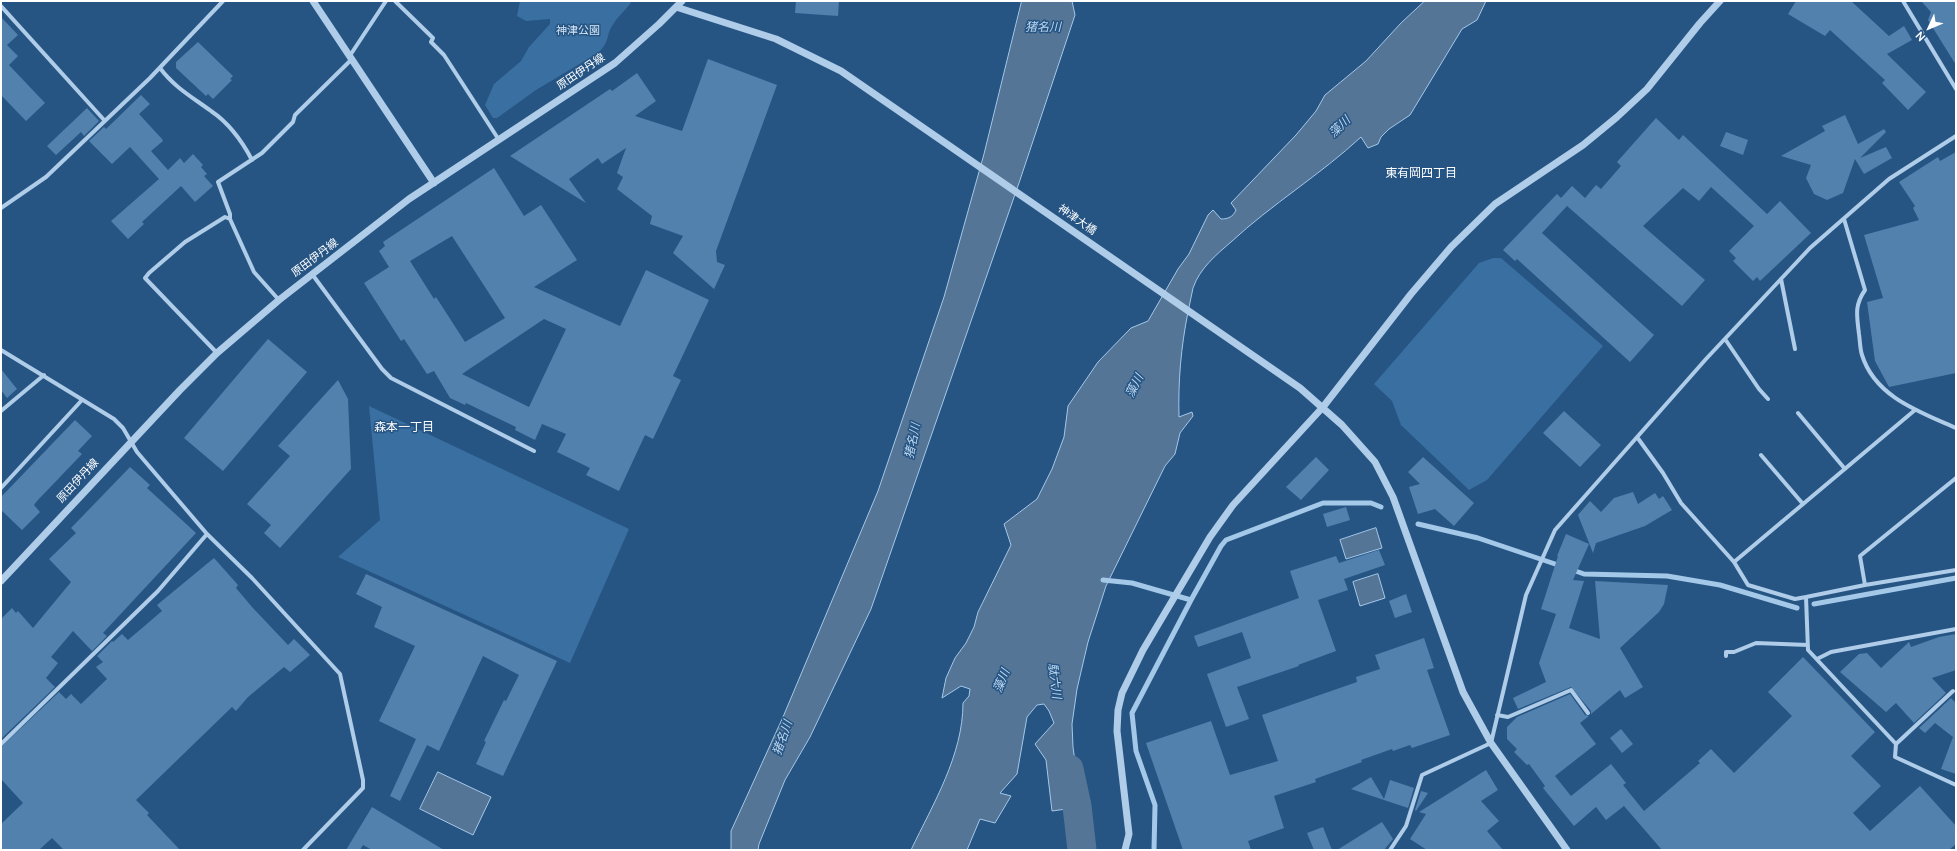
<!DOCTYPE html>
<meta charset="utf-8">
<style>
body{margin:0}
#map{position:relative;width:1957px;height:851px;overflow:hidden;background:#265584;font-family:Manrope,sans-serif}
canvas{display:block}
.frame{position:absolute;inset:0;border:2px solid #fff;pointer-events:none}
.north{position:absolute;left:1909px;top:8px;width:40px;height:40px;-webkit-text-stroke:3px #265584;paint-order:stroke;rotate:226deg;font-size:11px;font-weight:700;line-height:16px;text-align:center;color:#fff}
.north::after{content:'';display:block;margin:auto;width:14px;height:18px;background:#fff;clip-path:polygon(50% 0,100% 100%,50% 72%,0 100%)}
</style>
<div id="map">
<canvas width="1957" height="851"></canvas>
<div class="frame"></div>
<div class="north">N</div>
</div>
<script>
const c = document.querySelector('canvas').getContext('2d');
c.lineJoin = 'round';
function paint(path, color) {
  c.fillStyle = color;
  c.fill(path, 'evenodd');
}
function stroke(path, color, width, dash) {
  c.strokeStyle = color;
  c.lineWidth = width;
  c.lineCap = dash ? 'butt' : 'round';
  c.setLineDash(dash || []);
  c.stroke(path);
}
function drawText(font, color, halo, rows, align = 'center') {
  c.font = font + ' Manrope,"Noto Sans JP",sans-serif';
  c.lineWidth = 3;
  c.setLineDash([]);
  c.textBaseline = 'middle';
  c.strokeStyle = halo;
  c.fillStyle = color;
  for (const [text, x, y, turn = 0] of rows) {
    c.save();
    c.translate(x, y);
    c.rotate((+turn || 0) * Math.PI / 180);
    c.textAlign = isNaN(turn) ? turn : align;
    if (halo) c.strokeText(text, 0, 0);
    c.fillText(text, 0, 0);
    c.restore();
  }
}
paint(new Path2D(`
 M 520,1 L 632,1 C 627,9 619,15 614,23 C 605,35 611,41 598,53 L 536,90 L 497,118 L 493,118 L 485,105 L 494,84 L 521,61 L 529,47 L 550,24 L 550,19 L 526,21 L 517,16 Z
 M 1493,258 L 1501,258 L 1603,346 L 1487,480 L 1469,490 L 1401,425 L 1392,401 L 1374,384 L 1479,263 Z
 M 369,406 L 629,529 L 570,663 L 338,557 L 380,520 Z`), '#3a6fa1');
const water = new Path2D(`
 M 1022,1 L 1072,1 L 1075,15 L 1020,180 L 871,609 L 810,737 L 785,780 L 759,844 L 758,850 L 731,850 L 731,831 L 783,717 L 878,491 L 944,297 L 984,154 Z
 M 1425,1 L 1486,1 L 1477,20 L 1462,29 L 1410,115 L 1389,129 L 1381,137 L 1378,144 L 1368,148 L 1361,137 C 1320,175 1272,204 1231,242 C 1216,255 1200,268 1193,288 C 1191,296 1190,304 1188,312 C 1181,347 1178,381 1179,417 L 1192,412 L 1193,416 L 1180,433 L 1175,454 L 1165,466 L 1106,586 L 1088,642 L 1077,689 L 1072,724 L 1073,747 L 1081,807 L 1052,811 L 1046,760 L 1035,744 L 1054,723 L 1049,711 L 1044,704 L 1037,705 L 1027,717 L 1017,774 L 1000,793 L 1011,796 L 995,823 L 980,819 L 967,850 L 911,850 C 933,804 963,755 963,703 L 969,696 L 970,689 L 961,686 L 942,698 L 946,678 L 955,658 L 966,643 L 974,627 L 978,612 L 1011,545 L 1004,524 L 1037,499 L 1052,469 L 1064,437 L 1068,406 L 1098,362 L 1131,328 L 1148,321 L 1178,269 L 1189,254 L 1208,215 L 1213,210 L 1221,219 C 1228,219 1233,217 1236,210 L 1231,203 L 1296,135 L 1316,111 L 1325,95 L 1366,61 L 1401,23 Z
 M 1376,528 L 1382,548 L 1346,559 L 1340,540 Z
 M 1378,574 L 1385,598 L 1360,606 L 1353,582 Z
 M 438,772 L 491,797 L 473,835 L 420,809 Z`);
paint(water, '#557596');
stroke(water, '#a4c8e8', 1);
stroke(new Path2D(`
 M 1418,524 L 1478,538 L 1561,566
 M 1570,569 L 1584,574 L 1667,576 L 1720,585 L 1797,608
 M 1103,580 L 1132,583 L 1191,600 L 1221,546 L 1226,540 L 1323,503 L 1371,503 L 1381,507
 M 1814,604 L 1956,578
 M 1154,850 L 1155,805 L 1136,751 L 1132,713 L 1191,600`), '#a4c8e8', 5);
stroke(new Path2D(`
 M 1069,769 L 1077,806 L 1082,850`), '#557596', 29);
paint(new Path2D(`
 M 796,1 L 839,1 L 838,16 L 795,13 Z
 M 1796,1 L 1851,1 L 1889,36 L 1904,26 L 1912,40 L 1887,54 L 1926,92 L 1908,110 L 1882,83 L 1885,80 L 1830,30 L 1825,36 L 1788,14 Z
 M 1921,1 L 1956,1 L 1956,65 L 1928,20 L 1931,12 Z
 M 1,17 L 18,35 L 7,45 L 18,56 L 9,65 L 45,103 L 26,121 L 1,95 Z
 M 198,42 L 233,76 L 230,79 L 232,80 L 213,99 L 208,94 L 206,96 L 176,68 L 176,62 Z
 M 708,59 L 777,85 L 716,251 L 717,262 L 725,265 L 714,289 L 673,253 L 683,236 L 650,224 L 652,216 L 617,189 L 623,177 L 617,173 L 626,148 L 602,164 L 598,158 L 569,179 L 586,203 L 510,156 L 610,89 L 612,91 L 637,73 L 656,101 L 635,116 L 682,131 Z
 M 141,95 L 150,104 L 139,114 L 162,139 L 163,141 L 151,151 L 168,170 L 180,158 L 184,163 L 193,154 L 203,165 L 201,167 L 207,174 L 204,176 L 213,186 L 195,202 L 181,186 L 142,222 L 144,224 L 128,239 L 111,221 L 159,179 L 130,147 L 112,164 L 89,141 L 104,127 L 106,129 Z
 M 87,108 L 99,121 L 84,136 L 81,132 L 56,155 L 47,146 Z
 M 1845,115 L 1858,144 L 1884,129 L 1886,132 L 1860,158 L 1886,147 L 1892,158 L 1864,174 L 1855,159 L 1843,193 L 1827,200 L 1814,194 L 1806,178 L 1811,165 L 1781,156 L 1825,131 L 1822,126 Z
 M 1656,118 L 1679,140 L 1683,135 L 1767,214 L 1780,201 L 1811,233 L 1760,281 L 1757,277 L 1753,281 L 1733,261 L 1736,258 L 1729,251 L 1754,226 L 1711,187 L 1699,201 L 1683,188 L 1643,226 L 1705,280 L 1682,306 L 1567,206 L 1542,233 L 1654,335 L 1630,362 L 1517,259 L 1515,261 L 1503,250 L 1557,194 L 1561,198 L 1572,186 L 1585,198 L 1596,185 L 1601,189 L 1621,166 L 1617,162 Z
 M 1726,132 L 1748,140 L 1743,155 L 1720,146 Z
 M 1956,152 L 1956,373 L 1889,387 L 1875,361 L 1867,302 L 1883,298 L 1864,235 L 1919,220 L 1913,208 L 1915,206 L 1899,182 L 1938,157 L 1940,161 Z
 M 494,168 L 524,216 L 541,205 L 577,260 L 534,287 L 620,326 L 646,270 L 709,300 L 673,376 L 681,380 L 653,439 L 645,435 L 619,491 L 586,475 L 590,468 L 557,452 L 566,434 L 542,424 L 535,440 L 515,430 L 516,427 L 466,403 L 465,405 L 450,398 L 434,371 L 427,374 L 404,339 L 401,341 L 364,283 L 389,267 L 379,251 L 385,246 L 383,242 ZM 452,236 L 505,318 L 465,342 L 436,297 L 434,299 L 410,261 ZM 544,319 L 566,329 L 529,407 L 462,374 Z
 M 268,339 L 307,372 L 223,471 L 184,438 Z
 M 1,369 L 17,389 L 7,398 L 1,390 Z
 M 338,380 L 348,399 L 351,469 L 280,548 L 264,533 L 271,525 L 247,504 L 290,456 L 278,446 Z
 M 1564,411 L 1601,445 L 1580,467 L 1543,433 Z
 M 75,420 L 92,436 L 78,451 L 82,454 L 37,501 L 34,505 L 40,512 L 22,530 L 1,510 L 1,497 Z
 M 1316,457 L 1329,470 L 1301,500 L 1286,487 Z
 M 1423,457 L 1474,503 L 1454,526 L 1435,509 L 1418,514 L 1409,487 L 1420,484 L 1408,472 Z
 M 130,467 L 150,485 L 147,488 L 196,533 L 103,633 L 107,636 L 92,651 L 73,631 L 51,657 L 58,663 L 46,678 L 55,687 L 1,739 L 1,619 L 12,608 L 16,613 L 18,611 L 33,628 L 71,582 L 49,559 L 76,533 L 71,528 Z
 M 1633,492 L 1638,504 L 1655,493 L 1659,499 L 1663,496 L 1672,510 L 1645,526 L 1596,543 L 1593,553 L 1578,515 L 1590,501 L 1601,512 L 1614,498 Z
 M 1346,507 L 1350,520 L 1327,527 L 1323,514 Z
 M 1566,534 L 1589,544 L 1573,580 L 1584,581 L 1569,628 L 1600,639 L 1595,581 L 1668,585 L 1664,604 L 1659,612 L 1620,648 L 1643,687 L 1625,698 L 1620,690 L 1591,714 L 1591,711 L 1571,687 L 1518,709 L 1513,698 L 1546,682 L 1539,663 L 1556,614 L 1541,609 L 1558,556 L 1557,556 Z
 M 1379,550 L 1385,565 L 1344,579 L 1348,590 L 1318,600 L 1336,651 L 1298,665 L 1299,666 L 1237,687 L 1249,719 L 1226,727 L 1207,674 L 1251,658 L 1242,632 L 1198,647 L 1194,636 L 1299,598 L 1290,571 L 1336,556 L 1339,563 Z
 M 214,558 L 238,585 L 236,588 L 252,607 L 288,645 L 294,639 L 310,655 L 290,672 L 284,667 L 248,697 L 236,711 L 232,707 L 136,800 L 149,813 L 147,815 L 180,850 L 64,850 L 52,838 L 39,850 L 1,850 L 1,824 L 23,803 L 1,779 L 1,747 L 59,692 L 66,699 L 71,694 L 81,704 L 107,679 L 96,667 L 103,662 L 97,656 L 112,641 L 113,642 L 122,634 L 128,640 L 162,611 L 157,605 Z
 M 366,574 L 557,661 L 503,776 L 476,764 L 486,742 L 484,741 L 504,700 L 506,701 L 519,675 L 483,656 L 439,751 L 427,745 L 400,801 L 390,796 L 416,739 L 379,721 L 415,646 L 374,627 L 382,607 L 356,594 Z
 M 1406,594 L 1412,612 L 1395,618 L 1389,601 Z
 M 1956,634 L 1956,670 L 1932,678 L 1946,693 L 1914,723 L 1896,703 L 1886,712 L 1840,672 L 1859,654 L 1867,653 L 1881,668 L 1909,642 L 1911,647 L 1939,637 Z
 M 1424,638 L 1434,668 L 1427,670 L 1450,735 L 1412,748 L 1410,745 L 1393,751 L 1392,749 L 1361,760 L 1362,762 L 1315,779 L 1316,782 L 1274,796 L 1284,828 L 1248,841 L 1251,850 L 1183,850 L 1146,743 L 1211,721 L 1230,775 L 1278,761 L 1262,715 L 1357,682 L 1356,677 L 1380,669 L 1375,655 Z
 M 1803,657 L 1875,732 L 1851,756 L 1881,786 L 1853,813 L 1870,831 L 1920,786 L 1956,826 L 1956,844 L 1949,850 L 1662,850 L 1624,806 L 1606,820 L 1596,807 L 1574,826 L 1543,788 L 1545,786 L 1529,764 L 1527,765 L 1514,752 L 1517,749 L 1507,739 L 1507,727 L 1517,717 L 1570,694 L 1585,715 L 1589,716 L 1580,723 L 1596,744 L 1555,776 L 1571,796 L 1611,764 L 1626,783 L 1623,785 L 1644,811 L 1700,763 L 1698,761 L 1711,749 L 1734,773 L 1792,716 L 1768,692 Z
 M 1951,698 L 1956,703 L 1956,774 L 1941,769 L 1953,737 L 1935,723 L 1925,733 L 1919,728 Z
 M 1621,729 L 1633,744 L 1622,753 L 1610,738 Z
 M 1486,770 L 1498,790 L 1481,801 L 1499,821 L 1487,831 L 1503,850 L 1427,850 L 1410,839 L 1426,814 L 1419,812 Z
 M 1371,777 L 1384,799 L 1390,780 L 1414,788 L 1408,808 L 1351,789 Z
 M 1421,791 L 1428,793 L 1416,811 L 1415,810 Z
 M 372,807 L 392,819 L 444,850 L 372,850 L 363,845 L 360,850 L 346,850 Z
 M 1382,822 L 1393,839 L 1384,850 L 1337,850 Z
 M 1323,827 L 1332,850 L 1314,850 L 1307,833 Z`), '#5281ae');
stroke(new Path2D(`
 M 395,1 L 433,38 L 431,42 L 444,55 L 499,140
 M 1903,1 L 1956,89
 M 1,6 L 105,121
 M 349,57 L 386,1
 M 160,68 C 174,87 192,97 211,111 C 229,123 242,141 252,160
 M 1,208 L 46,177 L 150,78 L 223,1
 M 230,219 L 230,214 L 218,182 L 262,153 L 293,122 L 295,115 L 351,60
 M 1844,219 L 1865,290 C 1854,306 1857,316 1859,334 C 1860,341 1860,349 1862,355 C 1875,397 1920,412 1956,428
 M 312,274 L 382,369 L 391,378 L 534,451
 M 1781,279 L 1795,349
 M 1725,339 L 1759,389 L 1768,399
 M 1,350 L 114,419 L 123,428 L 137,452 L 207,534 L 252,578 L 340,674 L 363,780 L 363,788 L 303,850
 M 217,353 L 145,278 L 149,273 L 185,242 L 225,217 L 230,219 L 254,272 L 279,300
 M 1,411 L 44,375
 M 1798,413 L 1845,469
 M 1637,437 L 1663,473 L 1681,503 L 1734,562 L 1748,585 L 1795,599 L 1806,597 L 1808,650 L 1896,744 L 1895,757 L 1956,785
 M 1761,455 L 1803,504
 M 1,488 L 82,400
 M 1734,562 L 1915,410
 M 1865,585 L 1956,570
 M 1806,597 L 1865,585 L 1860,556 L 1956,478
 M 1726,656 L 1726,652 L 1734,652 L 1756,643 L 1808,645
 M 1817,659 L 1831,652 L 1956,629
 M 1497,715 L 1508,717 L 1571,690 L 1588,713
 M 1,744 L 158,591 L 207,534
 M 1896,744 L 1953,691
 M 1390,850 L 1406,826 L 1422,775 L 1491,743 L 1526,595 L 1555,530 L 1706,359 L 1810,248 L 1889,179 L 1956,136`), '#afcce8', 4);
stroke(new Path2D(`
 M 313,1 L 434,183
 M 676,7 L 776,39 L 841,71 L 1300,388 L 1342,425 L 1375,462 L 1393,497 L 1463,692 L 1491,743 L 1567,850
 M 1,581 L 180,390 L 217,353 L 279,300 L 409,199 L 615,63 L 659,24 L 682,1
 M 1125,850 L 1129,834 L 1117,731 L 1118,710 L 1122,693 L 1143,650 L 1210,537 L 1233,505 L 1323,407 L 1411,294 L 1451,247 L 1495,204 L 1583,145 L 1617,117 L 1647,89 L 1700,23 L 1720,1`), '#afcce8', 7);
drawText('11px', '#d3e5f6', '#265584', [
 ["神津公園",578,31]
]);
drawText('11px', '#fff', '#265584', [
 ["原田伊丹線",581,72,-34],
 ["神津大橋",1077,220,35],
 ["原田伊丹線",315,258,-37],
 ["原田伊丹線",78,481,-47]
]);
drawText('italic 12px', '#bbd6ef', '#265584', [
 ["猪名川",1043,28],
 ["藻川",1340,127,-44],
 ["藻川",1135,386,-63],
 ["猪名川",913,441,-79],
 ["藻川",1002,681,-67],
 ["駄六川",1054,681,83],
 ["猪名川",783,738,-71]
]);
drawText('12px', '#fff', '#265584', [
 ["東有岡四丁目",1421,174],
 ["森本一丁目",404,428]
]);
</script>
